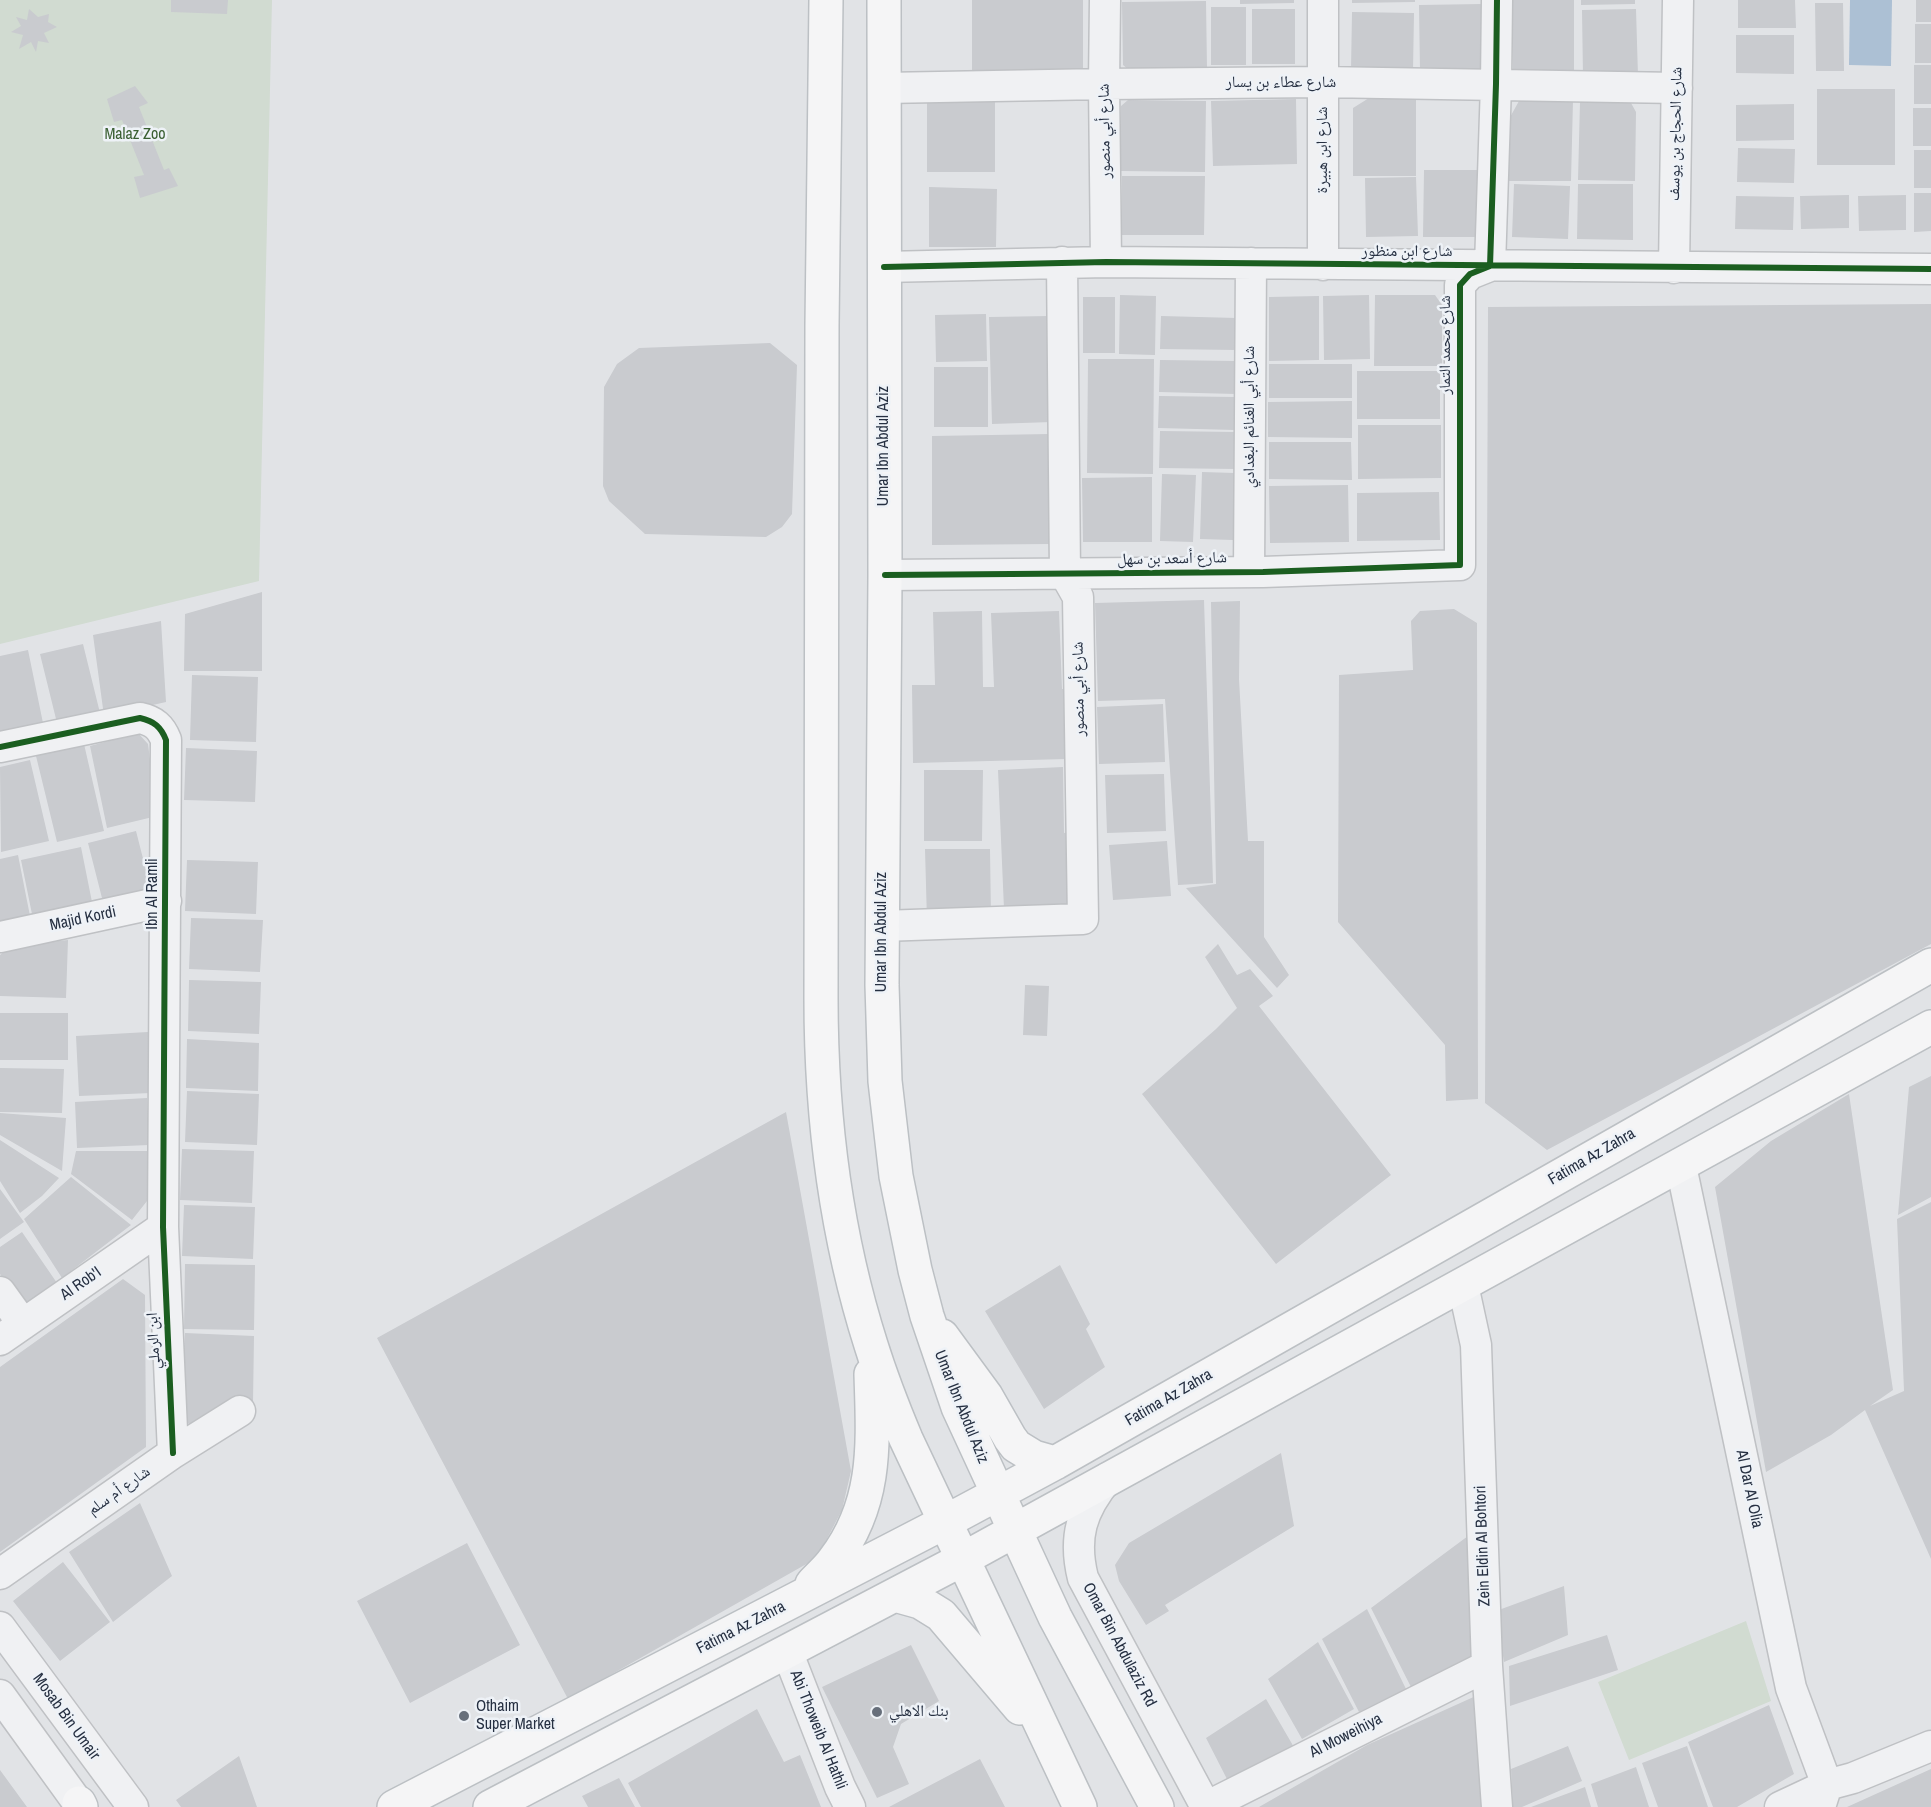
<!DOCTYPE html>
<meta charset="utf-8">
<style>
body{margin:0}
canvas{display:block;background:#e1e3e6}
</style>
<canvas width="1931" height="1807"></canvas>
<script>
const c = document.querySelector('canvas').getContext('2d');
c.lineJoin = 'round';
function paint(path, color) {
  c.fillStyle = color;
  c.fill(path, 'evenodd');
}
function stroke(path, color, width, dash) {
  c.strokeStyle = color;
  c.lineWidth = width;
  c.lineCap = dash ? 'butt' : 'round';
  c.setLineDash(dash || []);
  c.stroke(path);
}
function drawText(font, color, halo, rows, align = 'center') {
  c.font = font + ' "Archivo Narrow","Noto Naskh Arabic",sans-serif';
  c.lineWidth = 5;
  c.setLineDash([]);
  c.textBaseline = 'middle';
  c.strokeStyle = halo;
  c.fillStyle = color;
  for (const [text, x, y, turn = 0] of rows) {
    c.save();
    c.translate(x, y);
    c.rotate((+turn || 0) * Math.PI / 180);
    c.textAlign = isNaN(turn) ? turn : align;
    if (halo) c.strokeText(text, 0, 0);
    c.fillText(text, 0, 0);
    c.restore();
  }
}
paint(new Path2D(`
 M 0,0 L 272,0 L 259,581 L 0,644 Z
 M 1746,1621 L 1771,1701 L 1629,1760 L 1598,1682 Z`), '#d1dbd1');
paint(new Path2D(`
 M 1850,0 L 1892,0 L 1891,66 L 1849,65 Z`), '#acc0d4');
paint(new Path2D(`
 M 171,0 L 228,0 L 227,14 L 171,12 Z
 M 972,0 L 1083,0 L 1083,75 L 972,75 Z
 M 1240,0 L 1294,0 L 1294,3 L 1240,4 Z
 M 1352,0 L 1415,0 L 1415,2 L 1352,3 Z
 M 1513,0 L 1574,0 L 1574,73 L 1513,74 Z
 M 1581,0 L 1635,0 L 1635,4 L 1581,5 Z
 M 1738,0 L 1795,0 L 1796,28 L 1738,28 Z
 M 1916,0 L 1931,0 L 1931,22 L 1916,22 Z
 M 1206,1 L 1207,69 L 1129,70 L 1123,65 L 1122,2 Z
 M 1815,3 L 1843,3 L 1844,71 L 1816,71 Z
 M 1482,4 L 1482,70 L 1420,71 L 1419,5 Z
 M 1211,7 L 1246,7 L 1246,65 L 1211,65 Z
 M 29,9 L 38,17 L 49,14 L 48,22 L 57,27 L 44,33 L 49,43 L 38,41 L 36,52 L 31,42 L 19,49 L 23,35 L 11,32 L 21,26 L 16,17 L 27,20 Z
 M 1252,9 L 1295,9 L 1295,64 L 1252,64 Z
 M 1636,9 L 1638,76 L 1583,77 L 1582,10 Z
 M 1352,12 L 1414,13 L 1413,71 L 1351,70 Z
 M 1915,24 L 1931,24 L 1931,63 L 1915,63 Z
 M 1736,35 L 1794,35 L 1794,74 L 1736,73 Z
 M 1914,65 L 1931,65 L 1931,104 L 1914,104 Z
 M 135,86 L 148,103 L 139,107 L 164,170 L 169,168 L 178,186 L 140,198 L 134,177 L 144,175 L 122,120 L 114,122 L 107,99 Z
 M 1817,89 L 1895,89 L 1895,165 L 1817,165 Z
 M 1369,98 L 1416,98 L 1416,176 L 1353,176 L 1353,108 Z
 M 1296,99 L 1297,164 L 1213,166 L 1211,101 Z
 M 927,100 L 995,100 L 995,172 L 927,172 Z
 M 1128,100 L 1206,101 L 1205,172 L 1120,171 L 1121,106 Z
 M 1573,100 L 1571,181 L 1508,181 L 1509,119 L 1519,101 Z
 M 1580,102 L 1631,103 L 1636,112 L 1635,181 L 1578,180 Z
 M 1794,104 L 1794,140 L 1736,141 L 1736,105 Z
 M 1913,108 L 1931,108 L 1931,146 L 1913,146 Z
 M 1738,148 L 1795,149 L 1794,183 L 1737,182 Z
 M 1914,150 L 1931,150 L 1931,188 L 1914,188 Z
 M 1424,170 L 1480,170 L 1480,237 L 1423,237 Z
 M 1122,176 L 1205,176 L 1204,235 L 1122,235 Z
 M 1416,177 L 1418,236 L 1366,237 L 1365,178 Z
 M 1514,184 L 1570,186 L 1568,239 L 1512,237 Z
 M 1578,184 L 1633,184 L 1633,240 L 1577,239 Z
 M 929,187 L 997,189 L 996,247 L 929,247 Z
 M 1914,193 L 1931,193 L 1931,231 L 1914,232 Z
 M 1849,195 L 1849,228 L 1801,229 L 1800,196 Z
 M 1906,195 L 1906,230 L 1859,231 L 1858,196 Z
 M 1736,196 L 1794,197 L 1793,230 L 1735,229 Z
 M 1120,295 L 1156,296 L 1155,355 L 1119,354 Z
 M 1369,295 L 1370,359 L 1324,360 L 1323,296 Z
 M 1375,295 L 1435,295 L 1442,305 L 1442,366 L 1374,366 Z
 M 1319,296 L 1319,360 L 1269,361 L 1269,297 Z
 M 1083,297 L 1115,297 L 1115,353 L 1083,353 Z
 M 1931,304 L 1931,944 L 1547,1150 L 1485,1103 L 1488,307 Z
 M 986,314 L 987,361 L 936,362 L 935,315 Z
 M 1050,316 L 1052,422 L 992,424 L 989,317 Z
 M 1161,316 L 1237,318 L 1237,350 L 1160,349 Z
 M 770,343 L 797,365 L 792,514 L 782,527 L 766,537 L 645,534 L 609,501 L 603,486 L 604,387 L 617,364 L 639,348 Z
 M 1088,359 L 1154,359 L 1153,474 L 1087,473 Z
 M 1160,360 L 1237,361 L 1236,394 L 1159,392 Z
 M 1269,364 L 1352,364 L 1352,398 L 1269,398 Z
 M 934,367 L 988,367 L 988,427 L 934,427 Z
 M 1357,371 L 1440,371 L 1440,419 L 1357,419 Z
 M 1159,396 L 1236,397 L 1235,430 L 1158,428 Z
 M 1352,401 L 1352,438 L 1268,437 L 1268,402 Z
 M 1358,425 L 1441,425 L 1441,478 L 1358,479 Z
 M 1160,431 L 1236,432 L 1236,469 L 1159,468 Z
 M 1050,434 L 1051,544 L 932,545 L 932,436 Z
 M 1269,442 L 1351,442 L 1352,480 L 1269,479 Z
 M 1202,472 L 1235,473 L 1233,540 L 1200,539 Z
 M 1162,474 L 1196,475 L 1193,542 L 1160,541 Z
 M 1152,477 L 1152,542 L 1083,542 L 1082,478 Z
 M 1348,485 L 1349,542 L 1270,543 L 1269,486 Z
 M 1439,492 L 1440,540 L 1357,541 L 1357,493 Z
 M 262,592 L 262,671 L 184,671 L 185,614 Z
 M 1204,600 L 1213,883 L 1178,885 L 1165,699 L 1098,701 L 1095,603 Z
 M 1240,601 L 1239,679 L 1248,841 L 1264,841 L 1264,937 L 1289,975 L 1277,988 L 1186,888 L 1216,884 L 1211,602 Z
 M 1454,609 L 1477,623 L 1478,1099 L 1446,1101 L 1445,1045 L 1338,922 L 1339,675 L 1413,670 L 1411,621 L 1420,611 Z
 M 982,611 L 983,687 L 994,687 L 991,613 L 1059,611 L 1062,689 L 1066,689 L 1067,759 L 913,763 L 912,685 L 935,685 L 933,612 Z
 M 161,621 L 166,702 L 104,716 L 93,635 Z
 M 83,644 L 100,713 L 57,723 L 40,654 Z
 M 28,650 L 43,723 L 0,733 L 0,656 Z
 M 192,675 L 258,677 L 256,742 L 190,740 Z
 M 1163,704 L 1165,762 L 1099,764 L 1097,707 Z
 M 138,733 L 148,744 L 157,816 L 107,828 L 90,746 Z
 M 84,744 L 104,831 L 57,842 L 36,756 Z
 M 186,748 L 257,751 L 255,802 L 184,800 Z
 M 30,760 L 49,841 L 1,852 L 0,767 Z
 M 1063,767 L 1064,833 L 1069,832 L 1072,907 L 1004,909 L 998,770 Z
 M 924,770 L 983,770 L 982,841 L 924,841 Z
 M 1164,774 L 1166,831 L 1107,833 L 1105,775 Z
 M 136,831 L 151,890 L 103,902 L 88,843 Z
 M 1167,841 L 1171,896 L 1113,900 L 1109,845 Z
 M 81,847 L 93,907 L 33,919 L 21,860 Z
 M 925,849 L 990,849 L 991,918 L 927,921 Z
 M 18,855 L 30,916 L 0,922 L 0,859 Z
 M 187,860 L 258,862 L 256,914 L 185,911 Z
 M 191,918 L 263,920 L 260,972 L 189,969 Z
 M 68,940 L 66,998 L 0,996 L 0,955 L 11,946 Z
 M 1218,944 L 1237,975 L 1250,969 L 1273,996 L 1259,1006 L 1391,1175 L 1276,1264 L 1142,1094 L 1216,1029 L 1237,1008 L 1205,957 Z
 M 189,980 L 261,982 L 259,1034 L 188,1031 Z
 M 1025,985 L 1049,986 L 1047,1036 L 1023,1035 Z
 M 0,1013 L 68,1013 L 68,1060 L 0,1060 Z
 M 148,1032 L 151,1093 L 79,1096 L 76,1036 Z
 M 187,1039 L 259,1043 L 258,1091 L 186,1088 Z
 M 0,1068 L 64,1069 L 62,1113 L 0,1112 Z
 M 1931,1076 L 1931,1197 L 1898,1215 L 1909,1087 Z
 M 187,1091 L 259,1094 L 257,1145 L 185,1142 Z
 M 1849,1094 L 1893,1390 L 1870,1406 L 1904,1391 L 1897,1219 L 1931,1202 L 1931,1559 L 1865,1410 L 1831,1435 L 1766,1472 L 1715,1187 L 1771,1141 Z
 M 147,1098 L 149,1145 L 77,1148 L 75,1102 Z
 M 786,1112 L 851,1471 L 842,1510 L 817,1558 L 568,1699 L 377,1338 Z
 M 0,1113 L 66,1118 L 62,1171 L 0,1135 Z
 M 0,1140 L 59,1178 L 42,1196 L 20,1213 L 0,1181 Z
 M 182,1149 L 254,1151 L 252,1203 L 180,1200 Z
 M 76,1151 L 148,1151 L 147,1201 L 132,1220 L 71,1174 Z
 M 71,1177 L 131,1225 L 62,1278 L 24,1219 Z
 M 0,1189 L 24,1222 L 0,1239 Z
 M 184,1205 L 255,1207 L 253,1259 L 182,1256 Z
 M 22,1232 L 57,1283 L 23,1307 L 0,1274 L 0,1247 Z
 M 185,1264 L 255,1265 L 254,1330 L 184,1329 Z
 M 1060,1265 L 1090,1324 L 1086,1329 L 1105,1367 L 1044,1409 L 985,1311 Z
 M 123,1279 L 145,1295 L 146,1447 L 0,1552 L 0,1367 Z
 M 185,1333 L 254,1336 L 253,1403 L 189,1424 L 181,1415 Z
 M 1281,1453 L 1294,1526 L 1165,1605 L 1169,1611 L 1146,1625 L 1119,1581 L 1115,1565 L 1129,1543 Z
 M 140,1503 L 172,1576 L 113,1622 L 69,1552 Z
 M 1468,1536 L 1473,1653 L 1463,1666 L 1412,1689 L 1371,1608 Z
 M 467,1543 L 520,1645 L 410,1703 L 357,1601 Z
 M 63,1562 L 110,1622 L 60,1661 L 13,1601 Z
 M 1564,1586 L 1568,1635 L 1504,1662 L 1496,1611 Z
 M 1367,1609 L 1406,1689 L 1359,1712 L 1322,1639 Z
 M 1607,1635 L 1618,1670 L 1510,1706 L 1509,1666 Z
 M 1318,1642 L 1354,1709 L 1302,1739 L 1268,1679 Z
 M 911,1645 L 939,1701 L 901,1724 L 893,1747 L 909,1784 L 877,1798 L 822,1687 Z
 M 1478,1695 L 1482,1807 L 1259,1807 L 1367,1745 Z
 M 1266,1699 L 1295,1749 L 1229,1783 L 1206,1738 Z
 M 1769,1705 L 1794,1774 L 1737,1807 L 1713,1807 L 1688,1742 Z
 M 757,1709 L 784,1762 L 800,1755 L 821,1807 L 641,1807 L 628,1783 Z
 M 1568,1746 L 1582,1781 L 1522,1807 L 1513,1807 L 1511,1769 Z
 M 1687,1746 L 1708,1807 L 1658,1807 L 1642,1763 Z
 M 239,1756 L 257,1807 L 181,1807 L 176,1800 Z
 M 980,1759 L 1005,1807 L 889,1807 Z
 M 1636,1767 L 1649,1807 L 1598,1807 L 1591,1784 Z
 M 1931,1769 L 1931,1807 L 1847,1807 Z
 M 0,1770 L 27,1807 L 0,1807 Z
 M 619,1778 L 635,1807 L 588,1807 L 582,1796 Z
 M 1585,1787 L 1591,1807 L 1531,1807 Z`), '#c9cbcf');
const minor = new Path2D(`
 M 1105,0 L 1104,84 L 1106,262
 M 1323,0 L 1323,265
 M 884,88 L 1104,84 L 1323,82 L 1677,88
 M 884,267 L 1106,262 L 1931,269
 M 1674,268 L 1678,0
 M 1249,571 L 1251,263
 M 885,575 L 1263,572 L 1460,565 L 1460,285 L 1470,274 L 1490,266 L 1496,84 L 1497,0
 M 0,747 L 140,718 C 154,721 161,727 166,740 L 163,1227 L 173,1453
 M 882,926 L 1083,919 L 1078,597 L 1065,574 L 1062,262
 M 0,937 L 166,901
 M 1681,1166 L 1791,1688 L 1827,1785 L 1820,1807
 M 1463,1285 L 1476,1345 L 1487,1666 L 1497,1807
 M 0,1292 L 23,1324
 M 0,1340 L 163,1227
 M 1108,1478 C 1081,1510 1073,1538 1083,1578 L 1206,1807 L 1487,1666
 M 0,1574 L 173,1453 L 240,1411
 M 0,1627 L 133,1807
 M 787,1651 L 840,1787 L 850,1807
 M 0,1695 L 81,1807
 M 1780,1807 L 1827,1785 L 1853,1778 L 1931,1746`);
const major = new Path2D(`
 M 826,0 L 822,325 L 821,998 C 821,1116 835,1232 871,1345 C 881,1377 893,1408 906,1439 L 1080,1807
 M 884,0 L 885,575 L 882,985 L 885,1081 L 896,1176 L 915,1270 L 927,1316 L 958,1407 L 1055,1617 L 1157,1807
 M 942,1336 L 986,1396 L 1010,1438 L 1016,1446 L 1034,1457 L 1055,1463
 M 812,1584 C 819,1576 828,1569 834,1560 C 878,1502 873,1442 871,1374
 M 895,1595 L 920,1602 L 941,1615 L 1020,1708
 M 79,1803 L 81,1807
 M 394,1807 L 945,1522 L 1055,1463 L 1931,965
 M 490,1807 L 963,1559 L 1931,1027`);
stroke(minor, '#bfc1c4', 33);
stroke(major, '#bcc0c4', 36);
stroke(minor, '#f0f1f3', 30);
stroke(major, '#f5f5f6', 33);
stroke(new Path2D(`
 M 884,267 L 1106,262 L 1931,269
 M 885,575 L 1263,572 L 1460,565 L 1460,285 L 1470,274 L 1490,266 L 1496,84 L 1497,0
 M 0,747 L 140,718 C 154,721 161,727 166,740 L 163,1227 L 173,1453`), '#1b5e20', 6);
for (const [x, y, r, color] of [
 [877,1712,6,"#676f7b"],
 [464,1716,6,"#676f7b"]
]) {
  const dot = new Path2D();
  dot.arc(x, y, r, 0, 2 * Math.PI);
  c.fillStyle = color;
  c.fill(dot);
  stroke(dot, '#eef2f7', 2);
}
drawText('16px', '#263042', '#eef2f7', [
 ["شارع عطاء بن يسار",1281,83],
 ["شارع أبي منصور",1105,131,-91],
 ["شارع الحجاج بن يوسف",1676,134,-89],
 ["شارع ابن هبيرة",1323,150,-90],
 ["شارع ابن منظور",1407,252],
 ["شارع محمد التمار",1446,345,-90],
 ["شارع أبي الغنائم البغدادي",1250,417,-90],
 ["Umar Ibn Abdul Aziz",884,446,-90],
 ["شارع أسعد بن سهل",1172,559,-1],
 ["شارع أبي منصور",1079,689,-91],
 ["Ibn Al Ramli",153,894,-90],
 ["Majid Kordi",83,919,-12],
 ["Umar Ibn Abdul Aziz",882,932,-90],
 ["Fatima Az Zahra",1592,1157,-30],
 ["Al Rob'I",81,1284,-35],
 ["ابن الرملي",154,1341,-93],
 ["Fatima Az Zahra",1169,1398,-30],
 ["Umar Ibn Abdul Aziz",961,1407,68],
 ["Al Dar Al Olia",1749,1489,78],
 ["شارع أم سلم",119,1491,-35],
 ["Zein Eldin Al Bohtori",1483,1546,-92],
 ["Fatima Az Zahra",741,1628,-27],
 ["Omar Bin Abdulaziz Rd",1119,1645,62],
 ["Mosab Bin Umair",66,1717,54],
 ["Abi Thoweib Al Hathli",818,1730,68],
 ["Al Moweihiya",1346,1736,-27]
]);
drawText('16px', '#3a5f32', '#eef2f7', [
 ["Malaz Zoo",135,135]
]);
drawText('16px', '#263042', '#eef2f7', [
 ["Othaim",476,1707],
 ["Super Market",476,1725],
 ["بنك الاهلي",889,1712]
], 'left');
</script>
